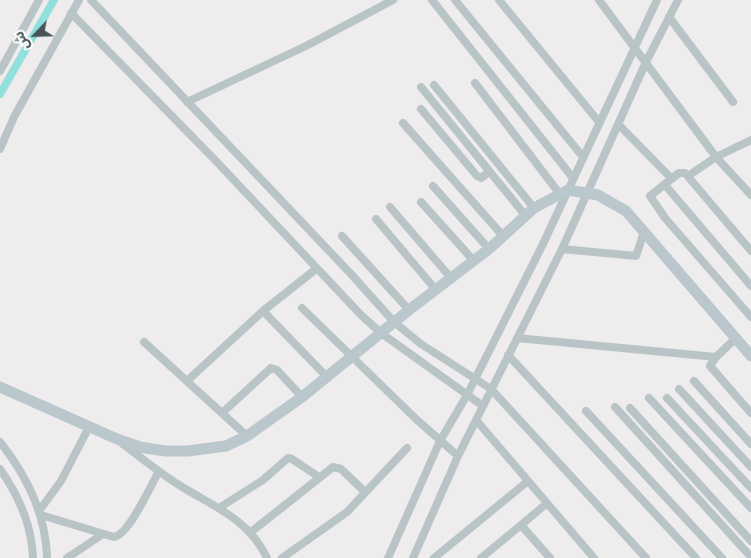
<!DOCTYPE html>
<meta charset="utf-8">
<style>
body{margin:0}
#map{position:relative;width:751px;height:558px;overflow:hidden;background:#efeced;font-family:Lato,"Noto Sans Arabic",sans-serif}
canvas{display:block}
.north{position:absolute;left:10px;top:10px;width:50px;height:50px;-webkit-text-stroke:4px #fff;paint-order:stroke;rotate:246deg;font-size:14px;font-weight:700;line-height:20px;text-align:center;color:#475357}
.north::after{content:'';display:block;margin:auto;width:18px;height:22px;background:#475357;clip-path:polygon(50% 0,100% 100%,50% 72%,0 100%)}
</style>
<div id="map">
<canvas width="751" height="558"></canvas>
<div class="north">ش</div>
</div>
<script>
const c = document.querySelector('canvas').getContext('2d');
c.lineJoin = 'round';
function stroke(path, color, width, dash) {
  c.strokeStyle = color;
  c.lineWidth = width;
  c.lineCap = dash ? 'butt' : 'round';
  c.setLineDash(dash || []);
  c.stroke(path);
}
stroke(new Path2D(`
 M 0,94 L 54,0`), '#92e0de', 8);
stroke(new Path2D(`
 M 91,0 L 351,274 L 394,322 L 421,344 L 491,389 L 646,558
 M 432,0 L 573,178
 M 455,0 L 583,157
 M 499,0 L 599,122
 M 599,0 L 716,157 L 751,195
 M 71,13 L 215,160 L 361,315 L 381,333 L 483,406
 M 669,17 L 733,102
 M 0,71 L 39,0
 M 475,83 L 559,193
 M 434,85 L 534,208
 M 421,87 L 525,215
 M 187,102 L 306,46 L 393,0
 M 421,109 L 477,176 L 481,178 L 489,172
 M 403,123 L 503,236
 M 618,124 L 672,179
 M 0,149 L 14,117 L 79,0
 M 688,176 L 716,157 L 751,140
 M 665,185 L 751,286
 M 433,186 L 489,249
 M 421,202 L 474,261
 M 390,207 L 451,278
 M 376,219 L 436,290
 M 342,236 L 409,310
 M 562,249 L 636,256 L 644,232
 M 751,251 L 685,173 L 679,173 L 650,196 L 665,218 L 751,317
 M 302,308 L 416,419 L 458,456
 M 263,311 L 327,377
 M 517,338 L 716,357
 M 735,339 L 716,357 L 710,366 L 751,413
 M 144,342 L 247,436
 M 508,355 L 696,558
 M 187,381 L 263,311 L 316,269
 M 694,381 L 751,444
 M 679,389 L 751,467
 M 649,398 L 751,508
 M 667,398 L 751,488
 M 615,407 L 751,557
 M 630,408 L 751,541
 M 586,411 L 722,558
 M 222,413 L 271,368 L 277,370 L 302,397
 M 476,420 L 594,558
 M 0,442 C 27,476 46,515 47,558
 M 123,444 C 141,458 160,473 179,485 C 214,507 249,519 267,558
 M 0,469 C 19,496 32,525 33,558
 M 546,504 L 521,525 L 550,558
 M 219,508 L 263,480 L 288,458 L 292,459 L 319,477
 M 39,511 L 61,481 L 89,427
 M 41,515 L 114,537 C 129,535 151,485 159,471
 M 251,532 L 333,467 L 341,469 L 365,492
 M 67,558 L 103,534
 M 282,558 L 347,512 L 407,448
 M 388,558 L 440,441 L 467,395 L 542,246 L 657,0
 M 413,558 L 458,456 L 562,249 L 646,62 L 678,0
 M 434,558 L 528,481
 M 481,558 L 521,525`), '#b9c4c7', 8);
stroke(new Path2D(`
 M 0,387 L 117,439 L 140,447 L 165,451 L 188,451 L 226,446 L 247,436 L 302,397 L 409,310 L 489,249 L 534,208 L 568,190 L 598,195 L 626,211 L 751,356`), '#bac7cc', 11);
</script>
